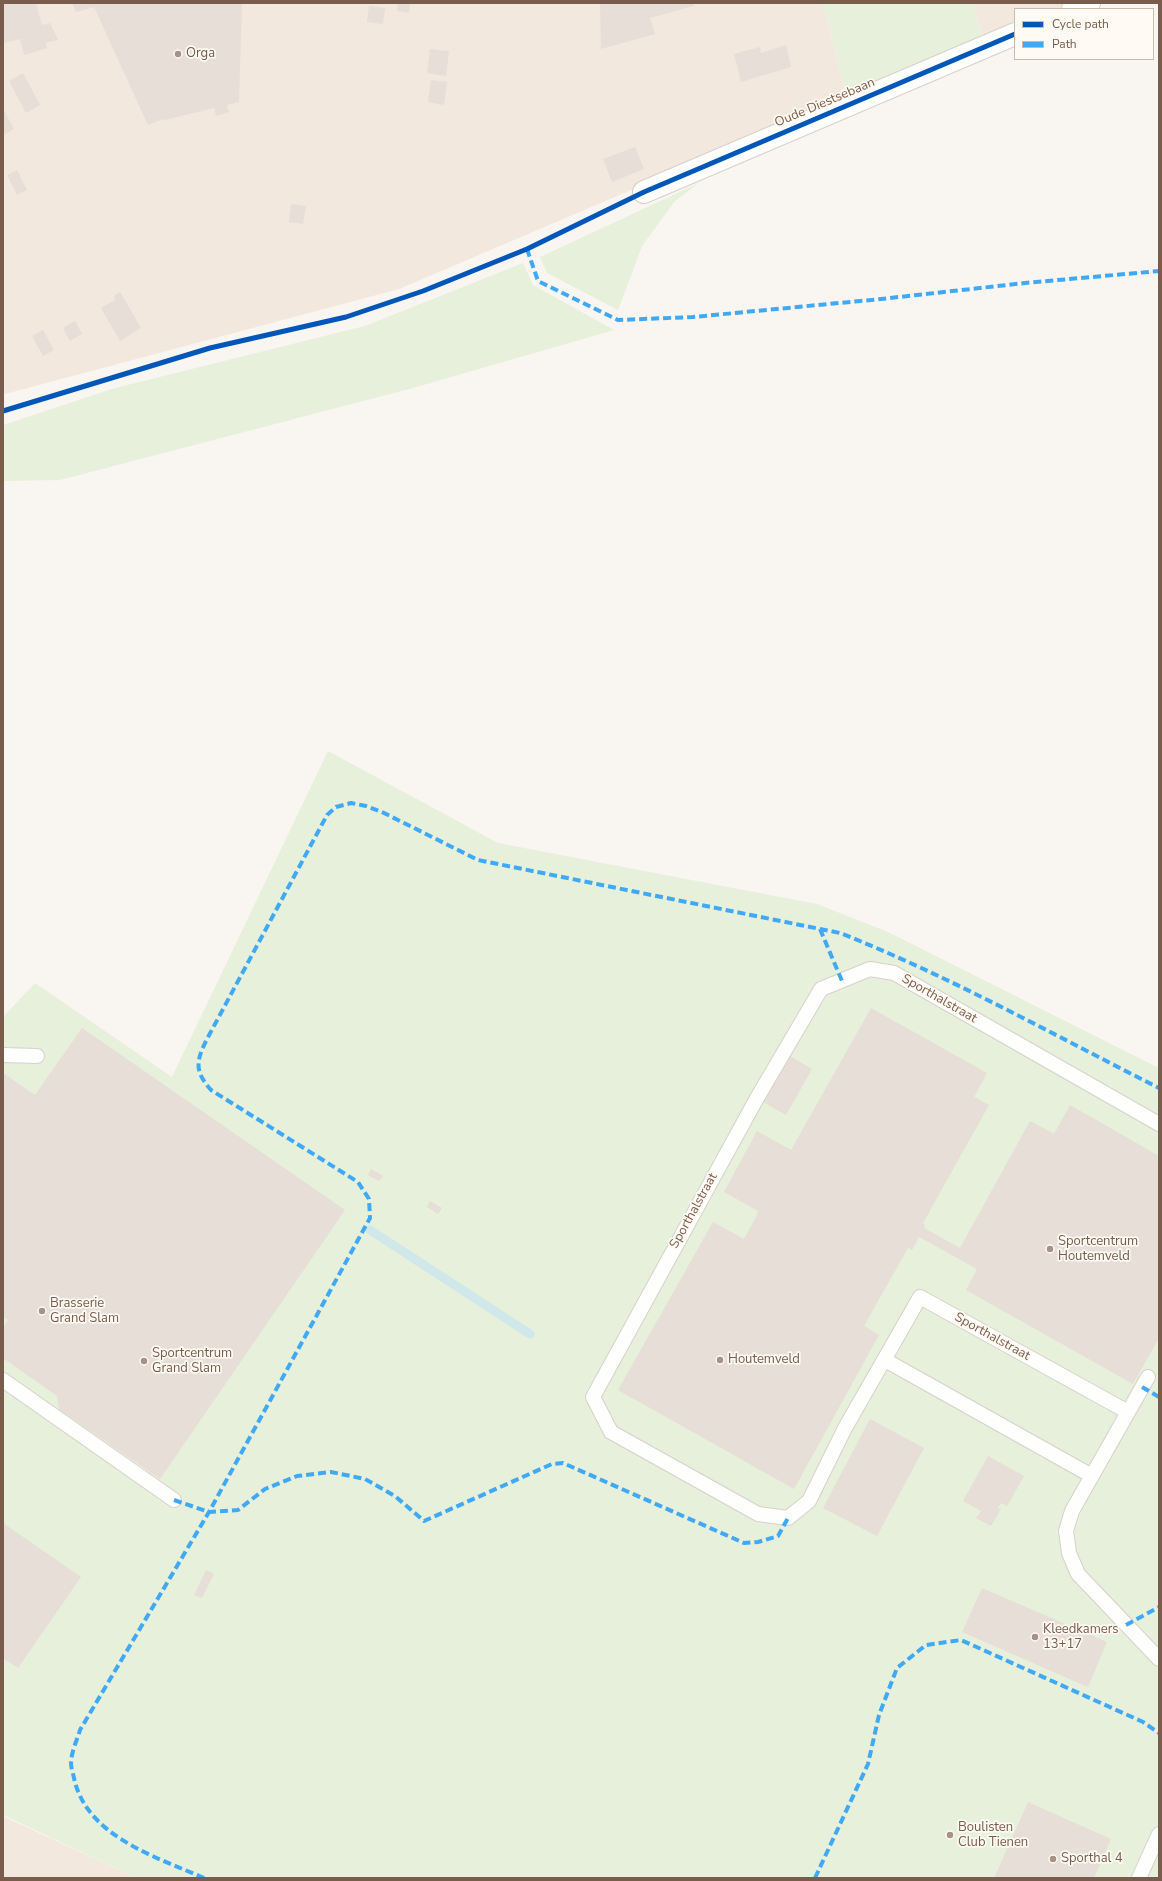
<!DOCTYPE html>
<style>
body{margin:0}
#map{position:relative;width:1162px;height:1881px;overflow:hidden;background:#f9f5f0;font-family:"Nunito Sans",sans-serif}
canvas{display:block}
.frame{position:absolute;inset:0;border:4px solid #7a5c4d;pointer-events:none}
.legend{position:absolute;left:1014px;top:8px;width:140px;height:52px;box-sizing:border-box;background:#fffaf3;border:1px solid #cabbb1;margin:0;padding:5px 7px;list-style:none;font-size:12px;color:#7a5c4d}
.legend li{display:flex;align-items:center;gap:8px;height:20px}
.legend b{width:20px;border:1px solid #cabbb1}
</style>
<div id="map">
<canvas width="1162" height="1881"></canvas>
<div class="frame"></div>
<ul class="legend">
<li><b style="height:5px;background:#0057b8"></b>Cycle path</li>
<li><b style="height:5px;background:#3fa9f5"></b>Path</li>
</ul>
</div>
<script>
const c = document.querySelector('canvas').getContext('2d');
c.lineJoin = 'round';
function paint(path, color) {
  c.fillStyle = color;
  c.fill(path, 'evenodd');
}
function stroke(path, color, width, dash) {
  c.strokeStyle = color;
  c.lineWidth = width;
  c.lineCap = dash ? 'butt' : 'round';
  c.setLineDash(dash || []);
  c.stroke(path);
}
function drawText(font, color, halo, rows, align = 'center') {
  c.font = font + ' "Nunito Sans",sans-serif';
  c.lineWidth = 3.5;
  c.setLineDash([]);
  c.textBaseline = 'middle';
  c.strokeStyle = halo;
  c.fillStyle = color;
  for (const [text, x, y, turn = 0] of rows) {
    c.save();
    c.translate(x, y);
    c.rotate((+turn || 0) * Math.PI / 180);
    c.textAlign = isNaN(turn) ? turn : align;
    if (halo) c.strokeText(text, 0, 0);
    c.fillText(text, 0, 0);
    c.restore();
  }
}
paint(new Path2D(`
 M 3,3 L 823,3 L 847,98 L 399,289 L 5,394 L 3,390 Z
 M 973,3 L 1074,3 L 1057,9 L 1015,9 L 1015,25 L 982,37 Z
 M 3,1816 L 11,1820 L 137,1878 L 3,1878 Z`), '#f2e8de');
paint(new Path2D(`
 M 823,3 L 973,3 L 982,37 L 847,98 Z
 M 699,183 L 675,201 L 642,246 L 618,310 L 547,273 L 540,257 Z
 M 523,263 L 533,285 L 614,330 L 413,388 L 60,480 L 3,481 L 3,425 L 115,388 L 365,326 Z
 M 328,751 L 498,843 L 817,904 L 888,932 L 1159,1068 L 1159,1878 L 137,1878 L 3,1815 L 3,1017 L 35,983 L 172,1077 Z`), '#e7f0db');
stroke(new Path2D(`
 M 370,1230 L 530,1334`), '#d0e8ea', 9);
paint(new Path2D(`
 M 3,3 L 36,3 L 42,25 L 50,23 L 58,40 L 46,43 L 47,48 L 24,55 L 20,39 L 3,43 Z
 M 72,3 L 242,3 L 239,102 L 227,105 L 229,112 L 216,116 L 214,108 L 165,120 L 163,119 L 148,125 L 94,7 L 76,12 Z
 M 398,3 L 410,3 L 409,13 L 397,11 Z
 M 600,3 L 693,3 L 694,6 L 650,18 L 655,34 L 601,49 Z
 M 369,6 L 385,8 L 383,24 L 367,22 Z
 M 786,45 L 791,67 L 741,82 L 734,54 L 760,47 L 761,53 Z
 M 430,49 L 449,51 L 446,76 L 427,73 Z
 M 23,73 L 40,105 L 26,113 L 9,81 Z
 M 431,80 L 447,82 L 444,105 L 428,102 Z
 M 3,109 L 14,129 L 3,135 Z
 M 635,147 L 644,169 L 612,182 L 603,159 Z
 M 17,170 L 27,190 L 17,195 L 7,175 Z
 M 291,204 L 306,206 L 303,224 L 289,222 Z
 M 120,292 L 141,328 L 120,341 L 101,308 L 115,300 L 114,296 Z
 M 75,321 L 82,334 L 70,341 L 63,328 Z
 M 43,330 L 54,350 L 43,356 L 32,336 Z
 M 871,1008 L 987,1073 L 974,1097 L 989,1105 L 923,1223 L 925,1225 L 924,1228 L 960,1248 L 1030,1121 L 1054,1134 L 1070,1105 L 1159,1156 L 1159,1338 L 1133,1384 L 966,1290 L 977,1269 L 919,1237 L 912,1250 L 908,1248 L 864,1326 L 879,1335 L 794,1489 L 618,1390 L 713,1222 L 744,1239 L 756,1217 L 758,1211 L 724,1192 L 757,1131 L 791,1150 Z
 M 82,1028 L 345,1210 L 160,1479 L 59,1409 L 57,1396 L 3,1358 L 3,1328 L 8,1320 L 3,1316 L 3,1073 L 35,1095 Z
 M 790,1056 L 812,1069 L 786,1115 L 763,1102 Z
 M 371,1169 L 383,1176 L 379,1181 L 368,1175 Z
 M 430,1201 L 442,1208 L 438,1214 L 427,1207 Z
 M 870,1419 L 924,1448 L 877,1536 L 823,1508 Z
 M 988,1456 L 1024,1476 L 1007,1506 L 1001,1503 L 998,1508 L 1001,1509 L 991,1526 L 976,1518 L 981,1511 L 963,1501 Z
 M 3,1523 L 81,1577 L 18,1668 L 3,1658 Z
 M 206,1570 L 214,1574 L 202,1598 L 194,1595 Z
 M 982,1588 L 1107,1642 L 1088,1687 L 962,1632 Z
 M 1028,1802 L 1111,1839 L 1094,1878 L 994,1878 Z`), '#e6ded7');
const lane = new Path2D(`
 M 3,1055 L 37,1056
 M 885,1360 L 1092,1476
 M 1148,1377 L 1072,1511 L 1066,1531 L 1069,1553 L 1078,1574 L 1159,1659
 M 3,1380 L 174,1500
 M 1128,1412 L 920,1297 L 845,1428 L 809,1501 L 788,1518 L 758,1514 L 611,1432 L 593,1397 L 757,1098 L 821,989 L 870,969 L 894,973 L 1159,1124
 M 1139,1878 L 1159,1834`);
const street = new Path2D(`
 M 1073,9 L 1089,3
 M 644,192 L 1015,34`);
stroke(lane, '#d7d1cb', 16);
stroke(street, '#d7d1cb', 24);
stroke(lane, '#fefefd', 14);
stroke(street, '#fefefd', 22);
stroke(new Path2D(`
 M 527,249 L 538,281 L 618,320 L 693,317 L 881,299 L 1025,283 L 1159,271
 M 820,929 L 842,981
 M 1142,1387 L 1159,1397
 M 174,1500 L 209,1512 L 238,1510 L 265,1489 L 297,1476 L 331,1472 L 365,1479 L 395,1496 L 424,1521 L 552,1464 L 563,1463 L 744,1543 L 758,1542 L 778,1536 L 788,1518
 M 1126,1625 L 1159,1607
 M 204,1878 C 156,1857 86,1836 74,1778 C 73,1773 71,1768 71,1763 C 71,1753 77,1740 80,1730 L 209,1512 L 370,1218 L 369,1199 L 358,1182 L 211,1090 C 194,1071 196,1061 207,1039 L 327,815 L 336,807 L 351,803 L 366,806 L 384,813 L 478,860 L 840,933 C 949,976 1054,1035 1159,1088
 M 815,1878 L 868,1764 L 879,1715 L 897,1668 L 926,1645 L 961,1640 L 1143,1722 L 1159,1733`), '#3fa9f5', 4, [8, 4]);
stroke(new Path2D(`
 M 3,411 L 210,348 L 346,317 L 423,291 L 527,249 L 644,192 L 1015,34`), '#0057b8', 5);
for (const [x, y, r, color] of [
 [178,54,4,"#a69286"],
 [1050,1249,4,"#a69286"],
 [42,1311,4,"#a69286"],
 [720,1360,4,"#a69286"],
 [144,1361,4,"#a69286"],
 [1035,1637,4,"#a69286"],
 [950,1835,4,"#a69286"],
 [1053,1859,4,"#a69286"]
]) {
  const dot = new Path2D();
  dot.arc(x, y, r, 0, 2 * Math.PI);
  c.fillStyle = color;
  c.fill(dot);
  stroke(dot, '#fffaf3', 1.5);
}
drawText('13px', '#7a5c4d', '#fffaf3', [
 ["Orga",186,54],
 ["Sportcentrum",1058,1242],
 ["Houtemveld",1058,1257],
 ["Brasserie",50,1304],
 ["Grand Slam",50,1319],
 ["Sportcentrum",152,1354],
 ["Grand Slam",152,1369],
 ["Houtemveld",728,1360],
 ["Kleedkamers",1043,1630],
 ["13+17",1043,1645],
 ["Boulisten",958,1828],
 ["Club Tienen",958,1843],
 ["Sporthal 4",1061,1859]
], 'left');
drawText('13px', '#7a5c4d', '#fffaf3', [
 ["Oude Diestsebaan",825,103,-23],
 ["Sporthalstraat",939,999,30],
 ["Sporthalstraat",694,1211,-61],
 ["Sporthalstraat",992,1337,29]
]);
</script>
